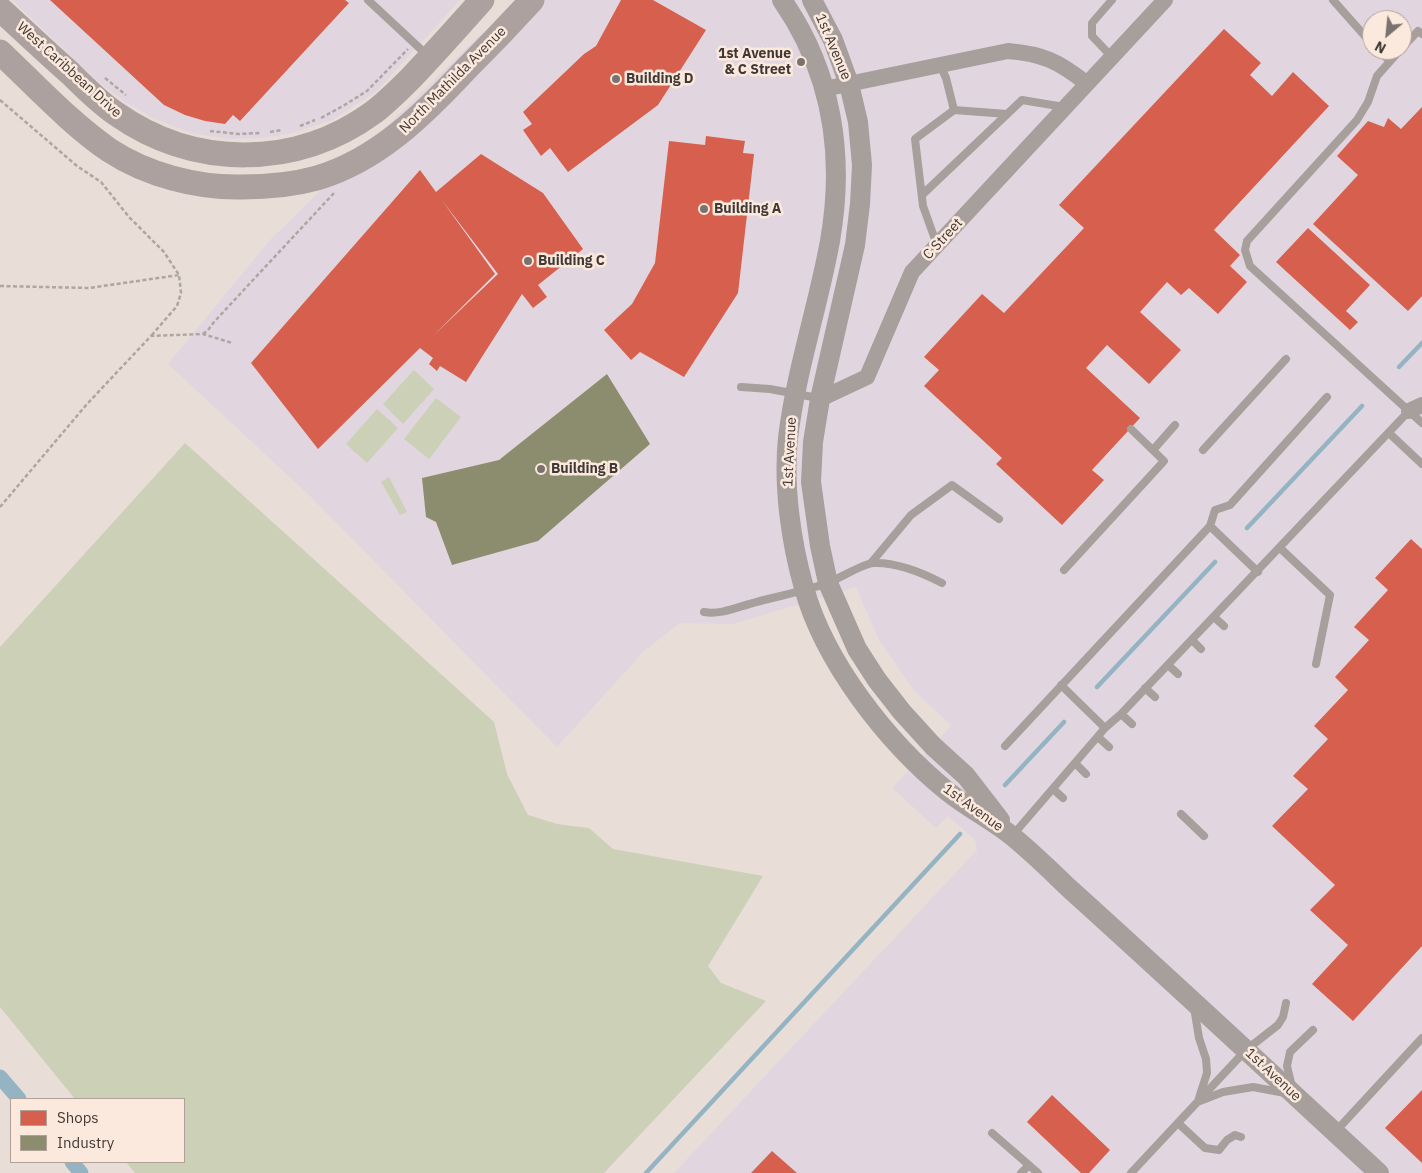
<!DOCTYPE html>
<style>
body{margin:0}
#map{position:relative;width:1422px;height:1173px;overflow:hidden;background:#e8ddd7;font-family:"IBM Plex Sans",sans-serif}
canvas{display:block}
.legend{position:absolute;left:10px;top:1098px;width:175px;height:65px;box-sizing:border-box;background:#fce9dd;border:1px solid #b1a299;margin:0;padding:6px 9px;list-style:none;font-size:15px;color:#403834}
.legend li{display:flex;align-items:center;gap:10px;height:25px}
.legend b{width:25px;border:1px solid #b1a299}
.north{position:absolute;left:1362px;top:10px;width:50px;height:50px;box-sizing:border-box;background:#fce9dd;border:1px solid #b1a299;border-radius:50%;rotate:208deg;font-size:14px;font-weight:700;line-height:20px;text-align:center;color:#403834}
.north::after{content:'';display:block;margin:auto;width:18px;height:22px;background:#7b726d;clip-path:polygon(50% 0,100% 100%,50% 72%,0 100%)}
</style>
<div id="map">
<canvas width="1422" height="1173"></canvas>
<ul class="legend">
<li><b style="height:14px;background:#d6604d"></b>Shops</li>
<li><b style="height:14px;background:#8c8c6e"></b>Industry</li>
</ul>
<div class="north">N</div>
</div>
<script>
const c = document.querySelector('canvas').getContext('2d');
c.lineJoin = 'round';
function paint(path, color) {
  c.fillStyle = color;
  c.fill(path, 'evenodd');
}
function stroke(path, color, width, dash) {
  c.strokeStyle = color;
  c.lineWidth = width;
  c.lineCap = dash ? 'butt' : 'round';
  c.setLineDash(dash || []);
  c.stroke(path);
}
function drawText(font, color, halo, rows, align = 'center') {
  c.font = font + ' "IBM Plex Sans",sans-serif';
  c.lineWidth = 5;
  c.setLineDash([]);
  c.textBaseline = 'middle';
  c.strokeStyle = halo;
  c.fillStyle = color;
  for (const [text, x, y, turn = 0] of rows) {
    c.save();
    c.translate(x, y);
    c.rotate((+turn || 0) * Math.PI / 180);
    c.textAlign = isNaN(turn) ? turn : align;
    if (halo) c.strokeText(text, 0, 0);
    c.fillText(text, 0, 0);
    c.restore();
  }
}
paint(new Path2D(`
 M 12,0 L 460,0 L 377,91 L 332,120 L 293,133 L 263,138 L 228,139 L 191,133 L 155,119 L 125,102 L 96,80 Z
 M 516,0 L 1422,0 L 1422,1173 L 674,1173 L 977,850 L 975,840 L 948,816 L 936,828 L 892,788 L 951,726 L 913,689 L 879,640 L 856,587 L 733,624 L 680,623 L 644,651 L 557,747 L 310,496 L 168,364 L 270,240 ZM 1372,20 L 1402,20 L 1402,50 L 1372,50 Z`), '#e1d6df');
paint(new Path2D(`
 M 414,370 L 434,389 L 403,424 L 383,404 Z
 M 436,398 L 461,417 L 429,459 L 404,439 Z
 M 377,409 L 398,428 L 367,463 L 346,444 Z
 M 185,443 L 494,722 L 507,774 L 528,815 L 557,824 L 589,828 L 613,849 L 763,876 L 708,966 L 721,983 L 766,1001 L 604,1173 L 135,1173 L 126,1162 L 184,1162 L 184,1099 L 75,1099 L 0,1007 L 0,647 Z
 M 389,477 L 407,512 L 400,515 L 381,482 Z`), '#cbd0b7');
paint(new Path2D(`
 M 50,0 L 345,0 L 349,3 L 240,121 L 233,115 L 225,124 L 205,121 L 185,115 L 164,105 Z
 M 621,0 L 653,0 L 706,30 L 658,105 L 568,172 L 550,148 L 541,156 L 523,130 L 532,124 L 523,112 L 584,54 L 596,46 Z
 M 1224,29 L 1261,63 L 1250,75 L 1272,96 L 1293,72 L 1329,106 L 1214,230 L 1240,255 L 1230,266 L 1247,282 L 1218,314 L 1189,288 L 1181,295 L 1167,282 L 1140,312 L 1181,350 L 1149,384 L 1107,345 L 1086,368 L 1140,418 L 1092,470 L 1104,480 L 1062,525 L 996,464 L 1002,458 L 924,386 L 939,370 L 924,357 L 982,294 L 1004,313 L 1084,228 L 1059,205 Z
 M 1422,107 L 1422,296 L 1408,311 L 1313,224 L 1358,175 L 1337,156 L 1368,121 L 1384,127 L 1388,118 L 1401,129 Z
 M 706,136 L 745,141 L 743,153 L 754,154 L 738,293 L 684,377 L 640,352 L 631,360 L 604,330 L 632,304 L 655,263 L 669,141 L 705,145 Z
 M 481,154 L 543,193 L 583,249 L 538,285 L 547,297 L 533,308 L 522,294 L 466,382 L 440,366 L 437,371 L 429,364 L 433,358 L 420,348 L 318,449 L 251,363 L 420,170 L 436,192 ZM 441,199 L 498,274 L 433,336 L 495,274 Z
 M 1308,228 L 1370,285 L 1346,311 L 1358,322 L 1350,330 L 1276,262 Z
 M 1411,539 L 1422,549 L 1422,946 L 1353,1021 L 1312,984 L 1348,945 L 1310,910 L 1335,885 L 1272,826 L 1308,789 L 1293,776 L 1328,739 L 1314,726 L 1348,690 L 1335,677 L 1369,640 L 1354,627 L 1388,590 L 1375,578 Z
 M 1422,1090 L 1422,1163 L 1385,1128 Z
 M 1052,1095 L 1110,1150 L 1089,1173 L 1081,1173 L 1027,1122 Z
 M 772,1151 L 797,1173 L 751,1173 Z`), '#d6604d');
paint(new Path2D(`
 M 607,374 L 650,444 L 538,541 L 452,565 L 436,522 L 426,517 L 422,478 L 499,460 Z`), '#8c8c6e');
stroke(new Path2D(`
 M 1399,367 L 1422,343
 M 1247,528 L 1362,406
 M 1097,687 L 1215,562
 M 1005,785 L 1064,722
 M 646,1173 L 960,834`), '#94b4c3', 4.5);
stroke(new Path2D(`
 M 0,1077 L 19,1099
 M 72,1162 L 81,1173`), '#94b4c3', 15);
stroke(new Path2D(`
 M 105,78 L 126,95
 M 0,100 L 77,166 L 101,182 L 129,217 L 164,252 L 179,275 L 181,293 L 177,306 L 151,336
 M 321,118 L 343,106 L 367,91 L 408,49
 M 300,126 L 315,120
 M 210,131 L 239,134 L 260,133
 M 270,132 L 282,130
 M 0,286 L 89,288 L 179,275
 M 203,334 L 208,330 L 214,322 L 334,193
 M 0,507 L 87,404 L 151,336 L 203,334 L 232,343`), '#ada6a1', 2.5, [4, 2.5]);
stroke(new Path2D(`
 M 368,0 L 427,55
 M 1333,0 L 1372,44
 M 1402,48 L 1418,31 L 1422,34
 M 1378,50 L 1390,61
 M 1400,50 L 1377,76 L 1368,102 L 1357,120 L 1247,241 L 1245,250 L 1250,266 L 1422,423
 M 1112,57 L 1092,36 L 1092,23 L 1112,0
 M 954,110 L 1007,114
 M 922,195 L 1022,100 L 1064,107
 M 937,245 L 923,206 L 915,139 L 954,110 L 946,78 L 940,65
 M 741,387 L 770,389 L 818,398
 M 1389,433 L 1422,464
 M 1153,450 L 1175,425
 M 1203,450 L 1286,359
 M 1210,526 L 1258,572
 M 1280,548 L 1330,595 L 1316,664
 M 871,563 L 911,515 L 952,485 L 999,519
 M 1064,570 L 1164,461 L 1131,429
 M 704,612 C 721,615 737,607 753,603 C 777,596 803,592 827,583 C 839,579 862,564 873,563 C 897,562 921,572 942,583
 M 1214,617 L 1224,626
 M 1192,640 L 1201,649
 M 1168,665 L 1178,674
 M 1061,685 L 1105,728
 M 1145,688 L 1155,697
 M 1121,714 L 1132,724
 M 1098,737 L 1109,747
 M 1005,746 L 1210,526 L 1215,510 L 1230,505 L 1327,397
 M 1075,763 L 1086,774
 M 1053,789 L 1063,798
 M 1181,814 L 1204,836
 M 1012,836 L 1105,728 L 1121,714 L 1409,411
 M 1194,1007 L 1199,1038 L 1206,1059 L 1207,1073 L 1199,1098
 M 1292,1087 L 1287,1066 L 1290,1052 L 1313,1030
 M 1200,1101 L 1223,1092 L 1253,1087 L 1285,1093
 M 1178,1123 L 1205,1148 L 1219,1150 L 1227,1140 L 1235,1135 L 1241,1137
 M 1336,1131 L 1422,1038
 M 992,1133 L 1038,1173
 M 1021,1173 L 1029,1165
 M 1131,1173 L 1246,1050 L 1278,1025 L 1283,1017 L 1286,1003`), '#a79f9c', 8);
stroke(new Path2D(`
 M 824,89 L 1008,51 C 1043,54 1058,61 1086,83
 M 820,399 L 867,377 L 912,272 L 1165,0
 M 1409,411 L 1422,405`), '#a79f9c', 16);
stroke(new Path2D(`
 M 782,0 C 832,72 845,155 830,241 C 818,307 796,371 788,438 C 783,486 791,542 804,588 C 825,663 887,742 947,791 C 968,808 992,820 1012,836 C 1033,853 1052,872 1071,890 C 1174,983 1276,1078 1379,1173
 M 812,0 L 833,40 L 849,84 L 858,122 L 862,165 L 860,204 L 855,245 L 820,399 L 813,442 L 811,482 L 820,546 L 828,583 L 857,649 L 877,680 L 902,712 L 933,746 L 966,776 L 1000,820`), '#a79f9c', 20);
stroke(new Path2D(`
 M 0,9 C 23,30 46,52 70,73 C 84,87 99,102 115,113 C 194,169 296,169 374,112 C 387,102 399,90 410,79 C 435,53 458,27 482,0
 M 0,52 C 34,84 71,124 109,150 C 147,175 197,188 242,187 C 267,187 292,185 317,178 C 378,160 424,114 467,68 C 489,46 511,23 532,0`), '#aca19e', 25);
for (const [x, y, r, color] of [
 [801,62,5,"#7b726d"],
 [616,79,5,"#7b726d"],
 [704,209,5,"#7b726d"],
 [528,261,5,"#7b726d"],
 [541,469,5,"#7b726d"]
]) {
  const dot = new Path2D();
  dot.arc(x, y, r, 0, 2 * Math.PI);
  c.fillStyle = color;
  c.fill(dot);
  stroke(dot, '#fce9dd', 2);
}
drawText('14px', '#403834', '#fce9dd', [
 ["1st Avenue",833,47,67],
 ["West Caribbean Drive",69,70,42],
 ["North Mathilda Avenue",453,80,-45],
 ["C Street",943,239,-47],
 ["1st Avenue",790,452,-87],
 ["1st Avenue",973,808,36],
 ["1st Avenue",1273,1075,43]
]);
drawText('bold 14px', '#403834', '#fce9dd', [
 ["1st Avenue",791,54,"right"],
 ["& C Street",791,70,"right"],
 ["Building D",626,79],
 ["Building A",714,209],
 ["Building C",538,261],
 ["Building B",551,469]
], 'left');
</script>
